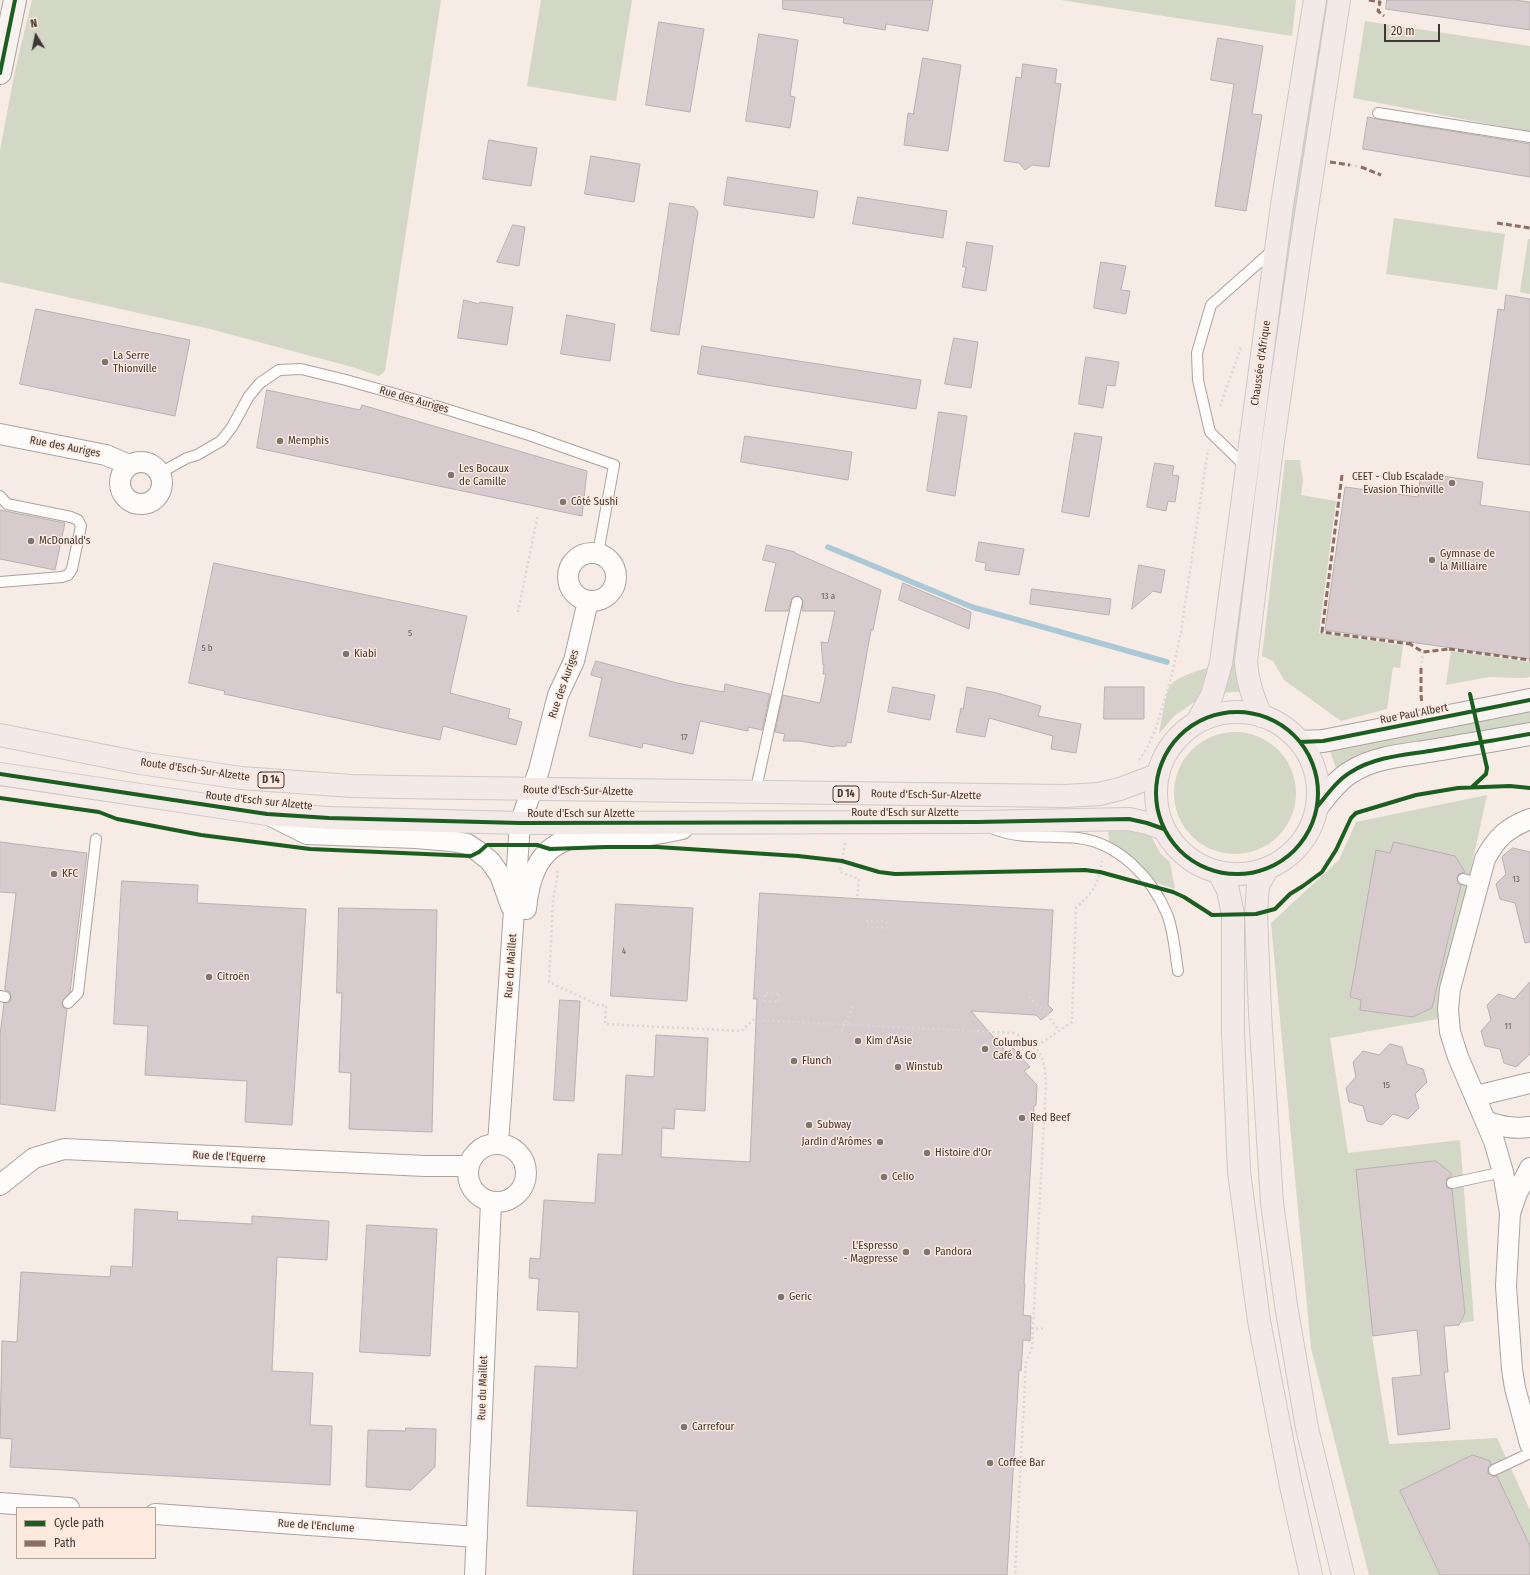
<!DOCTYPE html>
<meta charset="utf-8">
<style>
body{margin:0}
#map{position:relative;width:1530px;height:1575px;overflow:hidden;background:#f6ebe5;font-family:"Fira Sans Condensed",sans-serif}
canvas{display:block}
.legend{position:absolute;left:16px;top:1507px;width:140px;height:52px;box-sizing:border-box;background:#fde9de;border:1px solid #b1a29a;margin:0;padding:5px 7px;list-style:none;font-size:12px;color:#3f3733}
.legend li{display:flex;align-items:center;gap:8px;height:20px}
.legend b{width:20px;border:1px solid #b1a29a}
.north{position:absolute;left:16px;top:16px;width:40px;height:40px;-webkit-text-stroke:3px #fde9de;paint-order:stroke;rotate:350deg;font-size:11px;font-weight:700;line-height:16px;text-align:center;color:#3f3733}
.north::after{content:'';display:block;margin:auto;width:14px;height:18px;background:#3f3733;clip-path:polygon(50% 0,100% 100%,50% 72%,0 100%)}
.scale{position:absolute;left:1384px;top:24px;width:56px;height:18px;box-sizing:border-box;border:2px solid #3f3733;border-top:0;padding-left:5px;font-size:12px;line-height:14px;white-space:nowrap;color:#3f3733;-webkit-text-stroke:3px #fde9de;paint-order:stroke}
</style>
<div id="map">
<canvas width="1530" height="1575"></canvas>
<ul class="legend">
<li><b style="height:5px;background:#1b5e20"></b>Cycle path</li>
<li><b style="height:5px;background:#8d6e63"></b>Path</li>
</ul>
<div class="north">N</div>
<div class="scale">20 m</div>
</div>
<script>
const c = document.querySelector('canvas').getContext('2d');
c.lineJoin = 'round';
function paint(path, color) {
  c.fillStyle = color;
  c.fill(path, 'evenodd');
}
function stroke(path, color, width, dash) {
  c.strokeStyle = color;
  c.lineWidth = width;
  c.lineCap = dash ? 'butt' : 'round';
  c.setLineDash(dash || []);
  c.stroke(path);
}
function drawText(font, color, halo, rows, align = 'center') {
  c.font = font + ' "Fira Sans Condensed",sans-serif';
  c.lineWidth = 3;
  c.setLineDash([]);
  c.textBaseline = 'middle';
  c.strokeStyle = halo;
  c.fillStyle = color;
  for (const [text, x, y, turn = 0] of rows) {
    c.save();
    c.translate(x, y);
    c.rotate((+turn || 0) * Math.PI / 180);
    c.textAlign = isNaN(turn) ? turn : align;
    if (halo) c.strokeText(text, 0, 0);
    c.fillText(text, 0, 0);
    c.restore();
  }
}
paint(new Path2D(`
 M 32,0 L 441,0 L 385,371 L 379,376 L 352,367 L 210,329 L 0,282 L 0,150 L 15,71 Z
 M 541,0 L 632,0 L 616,101 L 527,86 Z
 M 1061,0 L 1296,0 L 1292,36 Z
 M 1324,0 L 1332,0 L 1244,691 L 1224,693 L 1258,429 Z
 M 1365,21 L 1530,46 L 1530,132 L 1353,98 Z
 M 1394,218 L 1505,234 L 1497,290 L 1386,274 Z
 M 1528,239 L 1530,239 L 1530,294 L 1520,292 Z
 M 1285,460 L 1300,460 L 1303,481 L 1301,495 L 1336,501 L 1319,633 L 1403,645 L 1400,668 L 1393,667 L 1387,709 L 1341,721 L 1284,680 L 1273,661 L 1262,656 Z
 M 1451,651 L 1530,662 L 1530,677 L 1524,678 L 1489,677 L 1446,685 Z
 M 1208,668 L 1207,682 L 1199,699 L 1174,716 L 1159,734 C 1161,722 1165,698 1169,687 C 1174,678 1198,670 1208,668 Z
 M 1530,711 L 1530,724 L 1387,748 L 1357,756 L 1336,768 L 1329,748 Z
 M1174 793a61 61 0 1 1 122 0a61 61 0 1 1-122 0Z
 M 1487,795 L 1438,1019 L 1330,1038 L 1348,1153 L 1460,1140 L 1474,1321 L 1372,1336 L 1389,1444 L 1497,1438 L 1530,1510 L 1530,1575 L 1369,1575 L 1311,1348 L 1271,923 L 1339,860 L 1356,822 Z
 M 1108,828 L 1132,829 L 1151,836 L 1160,853 L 1170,862 L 1175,889 L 1157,883 L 1139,864 L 1109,842 Z`), '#d3d7c5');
stroke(new Path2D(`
 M 828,547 L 972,607 L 1167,662`), '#abc8d7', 5.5);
const building = new Path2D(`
 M 783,0 L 933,0 L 928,31 L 886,24 L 885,30 L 843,23 L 844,18 L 783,9 Z
 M 1387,0 L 1514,0 L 1530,2 L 1530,30 L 1386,9 Z
 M 659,22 L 704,29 L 690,112 L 646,105 Z
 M 759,34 L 798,40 L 790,96 L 795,97 L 790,128 L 746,121 Z
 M 1218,38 L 1263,46 L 1252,114 L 1262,115 L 1246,211 L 1215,206 L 1234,84 L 1211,80 Z
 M 923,58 L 961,65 L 948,151 L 904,145 L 908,113 L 913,114 Z
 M 1023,64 L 1057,69 L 1055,83 L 1061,84 L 1049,167 L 1032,165 L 1025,170 L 1019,163 L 1004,161 L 1016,77 L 1021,78 Z
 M 1368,117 L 1377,119 L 1530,144 L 1530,177 L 1363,149 Z
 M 489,140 L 537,148 L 531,186 L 483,179 Z
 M 591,156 L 640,164 L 634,202 L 585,194 Z
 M 728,177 L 818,191 L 814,218 L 724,205 Z
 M 858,197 L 947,211 L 943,238 L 853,224 Z
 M 670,203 L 694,207 L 698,212 L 679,335 L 651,331 Z
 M 513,225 L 525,227 L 519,266 L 497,262 Z
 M 967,242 L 993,246 L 986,291 L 962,287 L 966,267 L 963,267 Z
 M 1101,262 L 1126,266 L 1121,290 L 1130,291 L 1126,314 L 1094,308 Z
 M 1506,295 L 1530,299 L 1530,465 L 1477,458 L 1498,309 L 1504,310 Z
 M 464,300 L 479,304 L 480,302 L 513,307 L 507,345 L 458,338 Z
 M 36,309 L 190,340 L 175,416 L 20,384 Z
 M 567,315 L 615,324 L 610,361 L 561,354 Z
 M 954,338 L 978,342 L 971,388 L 945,384 Z
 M 702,346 L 921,380 L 916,409 L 698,374 Z
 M 1086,357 L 1119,362 L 1115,386 L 1107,385 L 1103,408 L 1079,404 Z
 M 267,390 L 360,410 L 362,405 L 587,471 L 582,516 L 257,448 Z
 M 939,412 L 967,416 L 955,496 L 927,491 Z
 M 1075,433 L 1102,437 L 1089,517 L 1062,512 Z
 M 745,436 L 852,452 L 848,480 L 741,462 Z
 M 1155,463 L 1174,466 L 1172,475 L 1179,476 L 1175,502 L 1168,501 L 1166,511 L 1147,507 Z
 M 1421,473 L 1483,482 L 1480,505 L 1530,512 L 1530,659 L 1325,630 L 1345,487 L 1418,497 Z
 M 0,510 L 65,523 L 55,570 L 0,559 Z
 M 979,542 L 1024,549 L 1019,575 L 985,570 L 986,563 L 976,561 Z
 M 767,545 L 795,552 L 795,553 L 881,590 L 873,630 L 871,630 L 851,743 L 847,742 L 846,746 L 835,746 L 834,747 L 800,741 L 783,741 L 785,734 L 775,732 L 783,695 L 820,703 L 826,674 L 823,674 L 824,665 L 823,665 L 821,642 L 828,643 L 835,611 L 802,611 L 803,600 L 798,596 L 792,598 L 788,611 L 765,611 L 776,563 L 763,560 Z
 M 214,563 L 467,616 L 450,693 L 510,709 L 508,718 L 522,722 L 516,745 L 443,726 L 440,740 L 224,694 L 225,691 L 189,683 Z
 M 1139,565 L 1165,570 L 1161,593 L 1153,591 L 1132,609 Z
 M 903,583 L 971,612 L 969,629 L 899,600 Z
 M 1032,589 L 1111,599 L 1109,615 L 1030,604 Z
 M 596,661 L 677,683 L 724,692 L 725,684 L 770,694 L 762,730 L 748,727 L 748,731 L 700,721 L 693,754 L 643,743 L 642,748 L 589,736 L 602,678 L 591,675 Z
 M 893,687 L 935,695 L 930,720 L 888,712 Z
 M 967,687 L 997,693 L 1041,706 L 1038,716 L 1081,724 L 1076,753 L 1051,749 L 1053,736 L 989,718 L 985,737 L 956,732 L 961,708 L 963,709 Z
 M 1105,687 L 1144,687 L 1144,719 L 1104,719 Z
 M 0,842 L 87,853 L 70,992 L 62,1002 L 63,1007 L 67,1009 L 55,1111 L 0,1104 L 0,1035 L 4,1003 L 10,1002 L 11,998 L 10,992 L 5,990 L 5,986 L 16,893 L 0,892 Z
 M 1394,842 L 1455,856 L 1465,872 L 1459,874 L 1457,878 L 1458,883 L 1461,885 L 1432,1008 L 1413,1017 L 1360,1010 L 1361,1000 L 1350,997 L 1376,850 L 1390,853 Z
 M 1513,848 L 1530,852 L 1530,942 L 1525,943 L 1515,903 L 1500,899 L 1496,884 L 1506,874 L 1502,857 Z
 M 122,881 L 198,885 L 197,903 L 306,909 L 292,1125 L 245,1122 L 247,1081 L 145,1075 L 148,1026 L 114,1024 Z
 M 760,893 L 1053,910 L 1048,1005 L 1053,1010 L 1041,1020 L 1036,1015 L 971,1011 L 1007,1053 L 1013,1048 L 1021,1057 L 1030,1067 L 1024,1071 L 1037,1085 L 1036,1105 L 1034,1106 L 1024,1284 L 1025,1284 L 1023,1315 L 1031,1316 L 1030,1341 L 1023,1340 L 1021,1371 L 1019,1370 L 1007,1575 L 633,1575 L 637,1511 L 527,1506 L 535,1366 L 577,1368 L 579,1312 L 537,1310 L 539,1279 L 529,1278 L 530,1258 L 540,1259 L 544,1200 L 595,1203 L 598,1154 L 622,1155 L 626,1075 L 654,1077 L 656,1035 L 708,1038 L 705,1111 L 675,1109 L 674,1129 L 662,1128 L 661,1157 L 750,1162 L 757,999 L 754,999 Z
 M 616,904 L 693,908 L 687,1001 L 611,996 Z
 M 339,908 L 437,910 L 432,1132 L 349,1129 L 351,1073 L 339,1072 L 342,993 L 337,993 Z
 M 1530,982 L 1530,1054 L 1516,1067 L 1504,1063 L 1500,1049 L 1485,1046 L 1481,1031 L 1491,1020 L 1487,1005 L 1498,994 L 1514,999 Z
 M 560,1000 L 580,1001 L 574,1101 L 554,1100 Z
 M 1390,1044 L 1402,1047 L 1407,1064 L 1423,1069 L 1427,1082 L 1415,1094 L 1419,1108 L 1408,1119 L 1393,1114 L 1382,1125 L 1367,1121 L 1363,1106 L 1349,1102 L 1346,1088 L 1356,1077 L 1353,1062 L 1363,1051 L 1379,1055 Z
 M 1436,1161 L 1451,1173 L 1451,1177 L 1447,1178 L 1446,1184 L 1447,1188 L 1452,1189 L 1465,1313 L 1459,1325 L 1444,1326 L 1448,1372 L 1444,1372 L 1450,1429 L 1398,1435 L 1392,1378 L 1421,1375 L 1417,1330 L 1373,1336 L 1356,1170 Z
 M 135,1209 L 178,1212 L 177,1220 L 252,1224 L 252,1216 L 329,1221 L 327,1260 L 277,1257 L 272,1371 L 313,1373 L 310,1425 L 332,1426 L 330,1485 L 10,1467 L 12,1439 L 0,1438 L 2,1341 L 17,1342 L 21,1272 L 110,1277 L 111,1266 L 132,1267 Z
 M 367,1225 L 437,1229 L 430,1356 L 360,1352 Z
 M 406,1428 L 436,1429 L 435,1467 L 411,1490 L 366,1487 L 368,1430 L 405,1431 Z
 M 1473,1455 L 1490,1461 L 1491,1464 L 1488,1469 L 1488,1473 L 1493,1476 L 1497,1476 L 1530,1546 L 1530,1575 L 1440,1575 L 1400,1491 Z`);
paint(building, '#d7cbce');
stroke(building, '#b8b1b1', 1);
const lane = new Path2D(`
 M 1378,113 L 1530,137
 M 1246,467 L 1210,432 L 1198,380 L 1197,353 L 1211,305 L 1273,250
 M 160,473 L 187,458 L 197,455 L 221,441 L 232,427 L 249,396 L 260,383 L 279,370 L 301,369 L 346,380 L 420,401 L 529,435 L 614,465 L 598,553
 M 0,496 L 7,504 L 71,517 L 78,520 L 81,526 L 72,569 L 68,575 L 62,577 L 0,582
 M 755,793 L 797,602
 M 994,829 C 1021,840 1050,835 1078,838 C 1119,843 1152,878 1167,914 C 1174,932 1175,953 1178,971
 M 1463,879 L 1478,883
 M 0,996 L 5,997
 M 68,1003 L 78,993 L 96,839
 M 1452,1183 L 1503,1172
 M 1494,1470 L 1530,1453`);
const street = new Path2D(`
 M 0,434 L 106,455 L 129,465
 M120 483a21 21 0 1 1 42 0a21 21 0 1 1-42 0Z
 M568 577a24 24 0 1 1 48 0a24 24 0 1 1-48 0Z
 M 269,815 L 307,834 L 416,838 L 451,841 L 467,844 L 479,852 L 490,861 L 500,875 L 511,906
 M 526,909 C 529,878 538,847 573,838 C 594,833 618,837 640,836 C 654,835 668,832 682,829
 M 1476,1096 L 1530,1083
 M 1486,1121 C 1502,1127 1514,1129 1530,1127
 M468 1173a29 29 0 1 1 58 0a29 29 0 1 1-58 0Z
 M 498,1144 L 520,823 L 539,770 L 558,695 L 574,661 L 588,601
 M 1530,1168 L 1517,1193 L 1510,1213 L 1506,1286 L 1512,1369 L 1515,1388 L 1530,1444
 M 0,1185 L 34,1158 L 64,1149 L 425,1166 L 468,1166
 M 1510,1213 L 1503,1172 L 1494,1141 L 1458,1057 L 1450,1032 L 1448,1009 L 1450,989 L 1485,859 C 1497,837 1507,828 1530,819
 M 0,1503 L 69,1508
 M 155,1514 L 477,1537
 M 475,1575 L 491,1202`);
const secondary = new Path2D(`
 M 0,73 L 15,0
 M 1300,742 L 1323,741 L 1530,700
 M 1317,807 C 1327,795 1337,780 1351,772 C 1374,757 1404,755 1430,751 C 1464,745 1497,740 1530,734`);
const primary = new Path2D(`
 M1156 793a81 81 0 1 1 162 0a81 81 0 1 1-162 0Z
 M 1261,716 C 1253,697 1247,681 1246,661 L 1271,456 L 1301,247 L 1339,0
 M 1197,722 L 1212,695 L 1221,663 L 1282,205 L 1315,0
 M 0,735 L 140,763 L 241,778 L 352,786 L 397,787 L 1065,796 L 1099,794 L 1120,789 L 1157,775
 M 0,774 L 267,814 L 329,818 L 520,823 L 977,822 L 1129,819 L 1147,823 L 1164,829
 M 1268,868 L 1258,885 L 1256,914 L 1260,1013 L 1272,1203 L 1286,1305 L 1307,1428 L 1343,1575
 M 1219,873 L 1228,890 L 1233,915 L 1233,1033 L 1239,1172 L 1259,1321 L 1291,1486 L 1311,1575`);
stroke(lane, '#aba29e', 12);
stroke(street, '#aba29e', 22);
stroke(secondary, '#aba29e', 24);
stroke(primary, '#cec8c5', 24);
stroke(new Path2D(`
 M 1368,0 L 1369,0
 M 1350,165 L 1361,167
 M 1220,406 L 1241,347
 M 518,612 L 538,514
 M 1421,668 L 1423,652
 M 1139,760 L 1147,748 L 1156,728 L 1171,678 L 1181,632 L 1208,449
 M 845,843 L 840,872 L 859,879 L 857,899
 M 557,871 L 558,873 L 553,900 L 549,982 L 598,1005 L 606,1005 L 605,1024 L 741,1031 L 753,1020 L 1013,1033 C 1039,1044 1045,1056 1046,1084 L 1032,1347 L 1026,1362 L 1015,1575
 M 866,921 L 886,922 L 887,928 L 867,927
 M 779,994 L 778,1002 L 765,1001 L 765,993 L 781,994
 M 1029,997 L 1047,1015 L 1059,1030
 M 841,1031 L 854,1005
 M 1021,1057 L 1072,1022 L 1076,908 C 1094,891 1098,885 1102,861
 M 1031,1328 L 1045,1329`), '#d9d6d4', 2.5, [2, 3]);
stroke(lane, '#fefcfb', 10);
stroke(street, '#fefcfb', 20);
stroke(secondary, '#f8f3f1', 22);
stroke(primary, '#f3e9e7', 22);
stroke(new Path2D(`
 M 1369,0 L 1380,2 L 1378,11 L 1384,16
 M 1330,162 L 1350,165
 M 1361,167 L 1381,175
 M 1497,223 L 1530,228
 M 1342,475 L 1322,632 L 1410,644
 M 1411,642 L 1410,644 L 1423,652 L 1449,649 L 1449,648
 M 1449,649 L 1530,660
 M 1421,668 L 1421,695 L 1422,704`), '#8d6e63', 3, [6, 3]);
stroke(new Path2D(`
 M 0,73 L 15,0
 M 1470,694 L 1487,768 L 1486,774 L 1472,787
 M1156 793a81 81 0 1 1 162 0a81 81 0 1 1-162 0Z
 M 1300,742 L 1323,741 L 1530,700
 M 0,774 L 267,814 L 329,818 L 520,823 L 977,822 L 1129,819 L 1147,823 L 1164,829
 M 0,798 L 99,812 L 117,819 L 201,835 L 310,849 L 471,856 L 479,852 L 487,845 L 537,845 L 550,849 L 606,847 L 657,847 L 798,856 L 842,861 L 879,872 L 895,874 L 1085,870 L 1100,872 L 1173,892 L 1184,897 L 1212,915 L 1256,914 L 1275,909 L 1290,894 L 1303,886 L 1322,872 L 1336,850 L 1351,818 L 1356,813 L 1416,795 L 1458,788 L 1510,786 L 1530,788
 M 1317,807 C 1327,795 1337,780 1351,772 C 1374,757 1404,755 1430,751 C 1464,745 1497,740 1530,734`), '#1b5e20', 4);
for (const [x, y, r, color] of [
 [105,362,4,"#7f7671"],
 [280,441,4,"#7f7671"],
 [451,475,4,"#7f7671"],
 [1452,483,4,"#7f7671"],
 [563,502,4,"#7f7671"],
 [31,541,4,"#7f7671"],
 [1432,560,4,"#7f7671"],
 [346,654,4,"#7f7671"],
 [54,874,4,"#7f7671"],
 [209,977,4,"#7f7671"],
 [858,1041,4,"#7f7671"],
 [985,1049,4,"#7f7671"],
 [794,1061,4,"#7f7671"],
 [898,1067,4,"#7f7671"],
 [1022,1118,4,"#7f7671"],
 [809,1125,4,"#7f7671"],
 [880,1142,4,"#7f7671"],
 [927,1153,4,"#7f7671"],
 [884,1177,4,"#7f7671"],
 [906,1252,4,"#7f7671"],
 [927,1252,4,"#7f7671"],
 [781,1297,4,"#7f7671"],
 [684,1427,4,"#7f7671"],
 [990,1463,4,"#7f7671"]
]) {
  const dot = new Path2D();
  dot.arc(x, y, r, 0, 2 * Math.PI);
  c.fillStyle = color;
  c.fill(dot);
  stroke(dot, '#fde9de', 1.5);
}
drawText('9px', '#655c5a', null, [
 ["13 a",828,596],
 ["5",410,633],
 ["5 b",207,648],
 ["17",684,737],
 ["13",1516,879],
 ["4",624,951],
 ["11",1508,1026],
 ["15",1386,1085]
]);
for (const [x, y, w] of [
 [271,780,26],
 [846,794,26]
]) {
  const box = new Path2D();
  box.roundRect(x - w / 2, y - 8, w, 16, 3);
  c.fillStyle = '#fde9de';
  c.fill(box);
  stroke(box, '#3f3733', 1);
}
drawText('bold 10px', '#3f3733', null, [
 ["D 14",271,780],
 ["D 14",846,794]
]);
drawText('11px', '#3f3733', '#fde9de', [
 ["La Serre",113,356],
 ["Thionville",113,369],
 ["Memphis",288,441],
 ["Les Bocaux",459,469],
 ["de Camille",459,482],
 ["CEET - Club Escalade",1444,477,"right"],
 ["Evasion Thionville",1444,490,"right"],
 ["Côté Sushi",571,502],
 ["McDonald's",39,541],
 ["Gymnase de",1440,554],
 ["la Milliaire",1440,567],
 ["Kiabi",354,654],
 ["KFC",62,874],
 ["Citroën",217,977],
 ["Kim d'Asie",866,1041],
 ["Columbus",993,1043],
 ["Café & Co",993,1056],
 ["Flunch",802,1061],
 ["Winstub",906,1067],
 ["Red Beef",1030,1118],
 ["Subway",817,1125],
 ["Jardin d'Arômes",872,1142,"right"],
 ["Histoire d'Or",935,1153],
 ["Celio",892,1177],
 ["L'Espresso",898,1246,"right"],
 ["- Magpresse",898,1259,"right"],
 ["Pandora",935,1252],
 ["Geric",789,1297],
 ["Carrefour",692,1427],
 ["Coffee Bar",998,1463]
], 'left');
drawText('11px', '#3f3733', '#fde9de', [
 ["Chaussée d'Afrique",1261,363,-82],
 ["Rue des Auriges",414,400,16],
 ["Rue des Auriges",65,447,11],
 ["Rue des Auriges",564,684,-71],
 ["Rue Paul Albert",1414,714,-11],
 ["Route d'Esch-Sur-Alzette",195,770,8],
 ["Route d'Esch-Sur-Alzette",578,791,1],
 ["Route d'Esch-Sur-Alzette",926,795,1],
 ["Route d'Esch sur Alzette",259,801,6],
 ["Route d'Esch sur Alzette",905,813],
 ["Route d'Esch sur Alzette",581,814],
 ["Rue du Maillet",511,966,-86],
 ["Rue de l'Equerre",229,1157,3],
 ["Rue du Maillet",483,1388,-88],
 ["Rue de l'Enclume",316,1526,4]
]);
</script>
